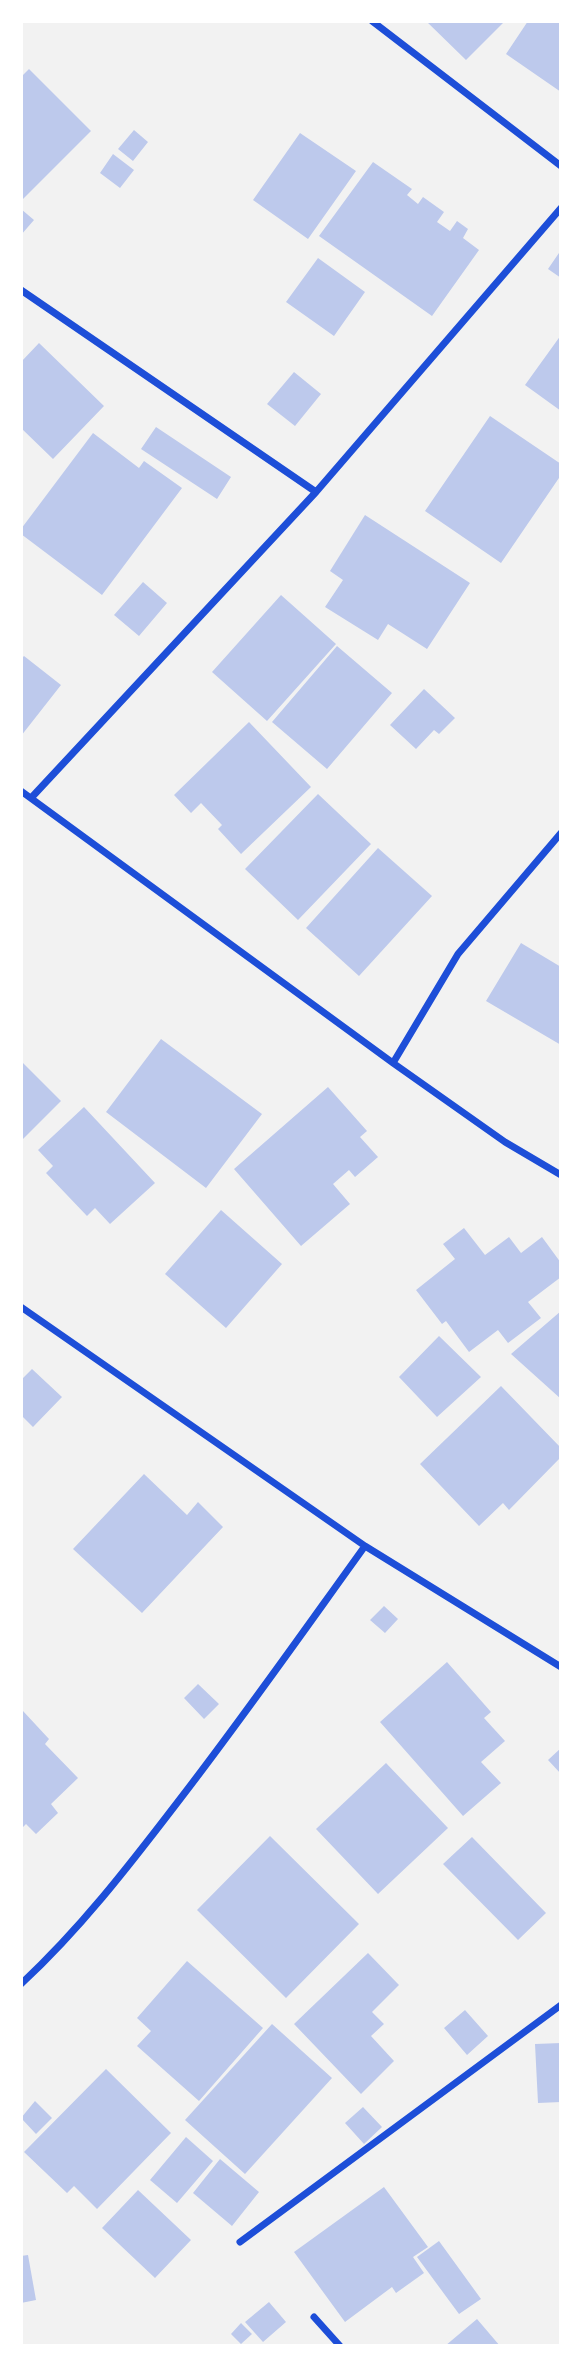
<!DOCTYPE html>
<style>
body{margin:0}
#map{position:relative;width:582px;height:2367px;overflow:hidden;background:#f2f2f2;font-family:Poppins,sans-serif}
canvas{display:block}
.frame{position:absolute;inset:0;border:23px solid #fff;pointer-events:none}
</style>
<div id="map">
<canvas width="582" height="2367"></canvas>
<div class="frame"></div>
</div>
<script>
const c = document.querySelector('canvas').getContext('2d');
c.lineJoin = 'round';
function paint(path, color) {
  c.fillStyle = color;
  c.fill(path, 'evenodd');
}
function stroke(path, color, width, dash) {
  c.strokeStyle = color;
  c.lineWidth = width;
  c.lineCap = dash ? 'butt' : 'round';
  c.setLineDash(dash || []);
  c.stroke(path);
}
paint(new Path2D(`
 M 426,21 L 505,21 L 466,60 Z
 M 528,21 L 561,21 L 561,92 L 506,54 Z
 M 29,69 L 91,131 L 21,201 L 21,77 Z
 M 134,130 L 148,142 L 133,161 L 118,149 Z
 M 300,133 L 356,171 L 308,239 L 253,200 Z
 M 113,154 L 134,170 L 120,188 L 100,173 Z
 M 373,162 L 412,189 L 407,195 L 418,204 L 423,197 L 444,212 L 437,222 L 450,231 L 457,221 L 468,229 L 463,238 L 479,250 L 432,316 L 319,236 Z
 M 21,209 L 34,220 L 21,235 Z
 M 561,250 L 561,278 L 548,269 Z
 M 318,258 L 365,292 L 334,336 L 286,302 Z
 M 561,335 L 561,411 L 525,385 Z
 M 39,343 L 104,406 L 53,459 L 21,428 L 21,362 Z
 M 294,372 L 321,394 L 295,426 L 267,404 Z
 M 490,416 L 561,464 L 561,475 L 501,563 L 425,511 Z
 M 156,427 L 231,477 L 217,499 L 141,449 Z
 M 93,433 L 139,468 L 144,461 L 182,488 L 102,595 L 21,534 L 21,529 Z
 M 365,515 L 470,583 L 427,649 L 388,624 L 378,640 L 325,607 L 343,580 L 330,571 Z
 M 143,582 L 167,603 L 139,636 L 114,615 Z
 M 281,595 L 336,644 L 267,721 L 212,672 Z
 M 337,646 L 392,693 L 327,769 L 272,722 Z
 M 24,656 L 61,685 L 21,736 L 21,659 Z
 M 424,689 L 455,718 L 439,734 L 434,730 L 416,749 L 390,725 Z
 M 249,722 L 311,787 L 241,854 L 218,829 L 222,825 L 201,803 L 191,813 L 174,795 Z
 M 318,794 L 371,844 L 298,920 L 245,869 Z
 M 378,848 L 432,896 L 359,976 L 306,928 Z
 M 521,943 L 561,967 L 561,1045 L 486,1001 Z
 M 161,1039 L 262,1114 L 206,1188 L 106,1112 Z
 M 21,1061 L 61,1101 L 21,1141 Z
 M 328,1087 L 367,1131 L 360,1137 L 378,1157 L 355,1177 L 349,1170 L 333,1184 L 350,1204 L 301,1246 L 234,1169 Z
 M 84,1107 L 155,1183 L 110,1224 L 95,1208 L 87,1216 L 46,1173 L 53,1166 L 38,1150 Z
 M 221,1210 L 282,1264 L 226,1328 L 165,1274 Z
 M 464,1228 L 485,1255 L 509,1237 L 521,1253 L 542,1237 L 561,1263 L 561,1277 L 528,1302 L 541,1318 L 508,1343 L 498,1330 L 469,1352 L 446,1321 L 442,1324 L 416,1290 L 455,1259 L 443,1244 Z
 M 561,1311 L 561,1399 L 511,1354 Z
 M 439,1336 L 481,1377 L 437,1417 L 399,1377 Z
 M 32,1369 L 62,1397 L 33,1427 L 21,1415 L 21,1380 Z
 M 501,1386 L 561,1448 L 561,1457 L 509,1510 L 503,1503 L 479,1526 L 420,1464 Z
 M 144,1474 L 187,1515 L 198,1502 L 223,1527 L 142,1613 L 73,1549 Z
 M 384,1606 L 398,1619 L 385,1633 L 370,1620 Z
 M 447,1662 L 491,1712 L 484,1718 L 505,1741 L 481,1762 L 501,1783 L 463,1816 L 380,1722 Z
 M 198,1684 L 219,1704 L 204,1719 L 184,1698 Z
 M 23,1711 L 49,1739 L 45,1744 L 78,1778 L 51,1804 L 58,1813 L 36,1834 L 26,1824 L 21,1829 Z
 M 561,1748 L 561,1774 L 548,1760 Z
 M 386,1763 L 448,1828 L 378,1894 L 316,1829 Z
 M 270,1836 L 359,1924 L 286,1998 L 197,1910 Z
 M 472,1837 L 546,1913 L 518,1940 L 443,1864 Z
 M 368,1953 L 399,1985 L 372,2012 L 384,2024 L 371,2036 L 394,2061 L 361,2094 L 294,2024 Z
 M 187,1961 L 263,2028 L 199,2101 L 137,2046 L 151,2031 L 137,2018 Z
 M 465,2010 L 488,2036 L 467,2055 L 444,2028 Z
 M 272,2024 L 332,2078 L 245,2174 L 185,2120 Z
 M 561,2043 L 561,2102 L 538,2103 L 535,2044 Z
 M 106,2069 L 171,2133 L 97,2209 L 74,2186 L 67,2193 L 24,2152 Z
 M 35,2101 L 52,2118 L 36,2134 L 21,2118 Z
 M 363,2107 L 382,2127 L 364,2144 L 345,2123 Z
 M 186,2137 L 213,2161 L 177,2203 L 150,2180 Z
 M 220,2159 L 259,2192 L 232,2226 L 193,2193 Z
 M 384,2187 L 428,2247 L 413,2257 L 424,2273 L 396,2293 L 392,2287 L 345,2322 L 294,2252 Z
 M 138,2190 L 191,2240 L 155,2278 L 102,2228 Z
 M 439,2241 L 481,2299 L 459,2314 L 417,2257 Z
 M 28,2255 L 36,2300 L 21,2303 L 21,2256 Z
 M 269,2302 L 286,2322 L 263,2342 L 245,2322 Z
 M 477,2319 L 500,2346 L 445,2346 Z
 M 241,2323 L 252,2334 L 241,2344 L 231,2334 Z`), '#bdc9ec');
stroke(new Path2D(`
 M 372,21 L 561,166
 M 21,290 L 316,492
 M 21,791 L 393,1063 L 505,1142 L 561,1175
 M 32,797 L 316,492 L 561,208
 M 393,1063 L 458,954 L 561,833
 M 21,1307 L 365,1546 L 561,1667
 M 21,1984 C 80,1929 128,1867 177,1803 C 242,1719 303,1632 365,1546
 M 240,2242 L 561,2005
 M 314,2317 L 340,2346`), '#1d4ed8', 7);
</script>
